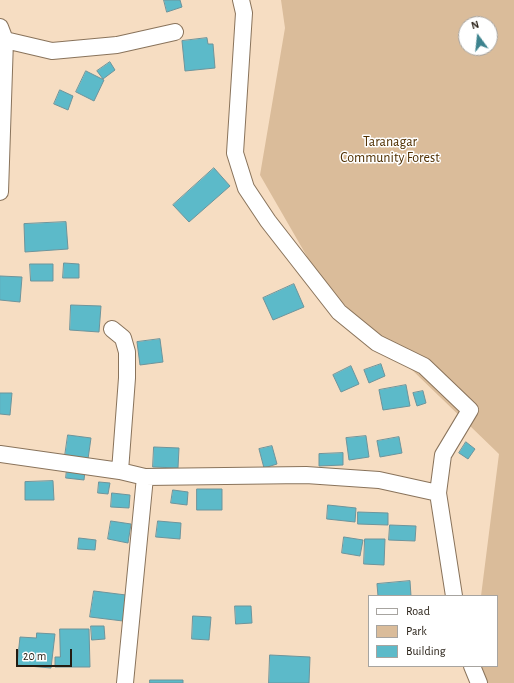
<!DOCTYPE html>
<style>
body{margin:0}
#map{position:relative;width:514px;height:683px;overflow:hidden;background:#f6ddc2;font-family:"Alegreya Sans",sans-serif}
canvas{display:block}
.legend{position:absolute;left:368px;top:595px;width:130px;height:72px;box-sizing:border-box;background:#fff;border:1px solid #a7a4a0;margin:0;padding:5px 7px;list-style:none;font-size:12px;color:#241c12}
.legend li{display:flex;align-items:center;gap:8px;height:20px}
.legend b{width:20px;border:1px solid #a7a4a0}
.north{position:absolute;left:458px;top:16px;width:40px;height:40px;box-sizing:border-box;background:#fff;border:1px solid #a7a4a0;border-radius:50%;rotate:345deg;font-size:11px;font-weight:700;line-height:16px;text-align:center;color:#241c12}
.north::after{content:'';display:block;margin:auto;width:14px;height:18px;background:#3d838e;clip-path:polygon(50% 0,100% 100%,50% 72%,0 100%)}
.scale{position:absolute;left:16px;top:649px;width:56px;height:18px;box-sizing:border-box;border:2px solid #241c12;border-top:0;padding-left:5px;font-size:12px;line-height:14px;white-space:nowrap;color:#241c12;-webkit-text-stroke:3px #fff;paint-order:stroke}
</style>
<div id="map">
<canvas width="514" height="683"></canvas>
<ul class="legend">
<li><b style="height:5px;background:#fff"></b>Road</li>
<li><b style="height:11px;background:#dabc9a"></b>Park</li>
<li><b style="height:11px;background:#5cbac9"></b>Building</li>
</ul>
<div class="north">N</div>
<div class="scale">20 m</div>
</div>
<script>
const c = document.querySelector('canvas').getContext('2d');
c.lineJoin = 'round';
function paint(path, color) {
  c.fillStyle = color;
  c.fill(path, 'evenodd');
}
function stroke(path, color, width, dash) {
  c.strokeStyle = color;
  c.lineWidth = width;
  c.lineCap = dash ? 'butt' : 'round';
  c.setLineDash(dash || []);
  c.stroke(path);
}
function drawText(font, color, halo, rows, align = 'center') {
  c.font = font + ' "Alegreya Sans",sans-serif';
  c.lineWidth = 3;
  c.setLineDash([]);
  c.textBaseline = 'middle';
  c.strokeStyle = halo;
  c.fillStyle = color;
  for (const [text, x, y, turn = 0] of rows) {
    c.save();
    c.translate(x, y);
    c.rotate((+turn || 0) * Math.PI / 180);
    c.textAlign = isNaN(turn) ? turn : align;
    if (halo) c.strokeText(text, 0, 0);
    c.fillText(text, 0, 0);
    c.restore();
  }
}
paint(new Path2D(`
 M 281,0 L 514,0 L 514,683 L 488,683 L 478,666 L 497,666 L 497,596 L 481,596 L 499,454 L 320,281 L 309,260 L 260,175 L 285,28 ZM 466,24 L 490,24 L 490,48 L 466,48 Z`), '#dabc9a');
const building = new Path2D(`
 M 164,0 L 180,0 L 182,7 L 167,12 Z
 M 207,38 L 208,44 L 213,44 L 215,68 L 185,71 L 182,41 Z
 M 110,62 L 115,70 L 103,79 L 97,71 Z
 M 86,71 L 104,80 L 94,101 L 76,92 Z
 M 60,90 L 73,96 L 68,110 L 54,104 Z
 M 214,168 L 230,186 L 189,222 L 173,205 Z
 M 66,222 L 68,249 L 25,252 L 24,224 Z
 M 64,263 L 79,264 L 79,278 L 63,278 Z
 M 30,264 L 53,264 L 53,281 L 31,281 Z
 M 0,276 L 22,277 L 20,302 L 0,300 Z
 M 294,284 L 304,307 L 273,320 L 263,298 Z
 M 71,305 L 101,306 L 99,332 L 70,330 Z
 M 160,339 L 163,362 L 140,365 L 137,342 Z
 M 381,364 L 385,376 L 369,383 L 364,370 Z
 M 351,366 L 359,384 L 341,392 L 333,375 Z
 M 406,385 L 410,406 L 383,410 L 379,390 Z
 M 423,391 L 426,403 L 417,406 L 413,393 Z
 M 0,393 L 12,393 L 10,415 L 0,414 Z
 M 68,435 L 91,438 L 88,459 L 65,456 Z
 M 366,436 L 369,457 L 349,460 L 346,438 Z
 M 399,437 L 402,453 L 380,457 L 377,441 Z
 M 466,442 L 475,449 L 468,459 L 459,453 Z
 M 272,446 L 277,464 L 264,468 L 259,449 Z
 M 154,447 L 179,448 L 178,468 L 153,467 Z
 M 343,453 L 343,465 L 319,466 L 319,454 Z
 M 67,469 L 85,471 L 84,480 L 66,478 Z
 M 53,481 L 54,500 L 25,500 L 25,482 Z
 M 99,482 L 110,483 L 108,494 L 98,493 Z
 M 197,489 L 222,489 L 222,510 L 197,510 Z
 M 173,490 L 188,492 L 187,505 L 171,503 Z
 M 112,493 L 130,495 L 129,508 L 111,507 Z
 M 328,505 L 356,508 L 355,522 L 327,519 Z
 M 358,512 L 388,513 L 388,525 L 358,524 Z
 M 111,521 L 131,524 L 128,543 L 108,539 Z
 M 158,521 L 181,523 L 180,539 L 156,537 Z
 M 390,525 L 416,526 L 415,541 L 389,540 Z
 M 344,537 L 363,540 L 360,556 L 342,553 Z
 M 79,538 L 96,540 L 95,550 L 78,549 Z
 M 365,539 L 385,539 L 384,565 L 364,564 Z
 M 410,581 L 411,596 L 378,596 L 377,584 Z
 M 94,591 L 126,595 L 123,621 L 90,617 Z
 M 235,606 L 251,606 L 252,623 L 236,624 Z
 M 193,616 L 211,617 L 209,640 L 192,639 Z
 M 91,626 L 104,626 L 105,639 L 92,640 Z
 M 60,629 L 89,629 L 90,667 L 55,667 L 55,657 L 60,657 Z
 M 37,633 L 55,634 L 51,668 L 17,665 L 20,637 L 36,638 Z
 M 270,655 L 310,657 L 309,683 L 269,683 Z
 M 150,680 L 183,680 L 183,683 L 150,683 Z`);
paint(building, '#5cbac9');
stroke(building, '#6d949b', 1);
const street = new Path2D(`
 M 241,0 L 244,13 L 235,153 L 246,188 L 268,221 L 339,312 L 377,343 L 424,366 L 470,410 L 443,455 L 438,493 L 454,596
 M 0,27 L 5,40 L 0,192
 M 5,40 L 52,51 L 117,45 L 175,32
 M 112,329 L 123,338 L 127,352 L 127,378 L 120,471
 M 0,454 L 120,471 L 145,477 L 306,475 L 379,480 L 438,493
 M 472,666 L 479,683
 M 125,683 L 145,477`);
stroke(street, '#89735b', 18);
stroke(street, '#fff', 16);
drawText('14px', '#4f2f00', '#fff', [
 ["Taranagar",390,142],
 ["Community Forest",390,158]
]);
</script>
